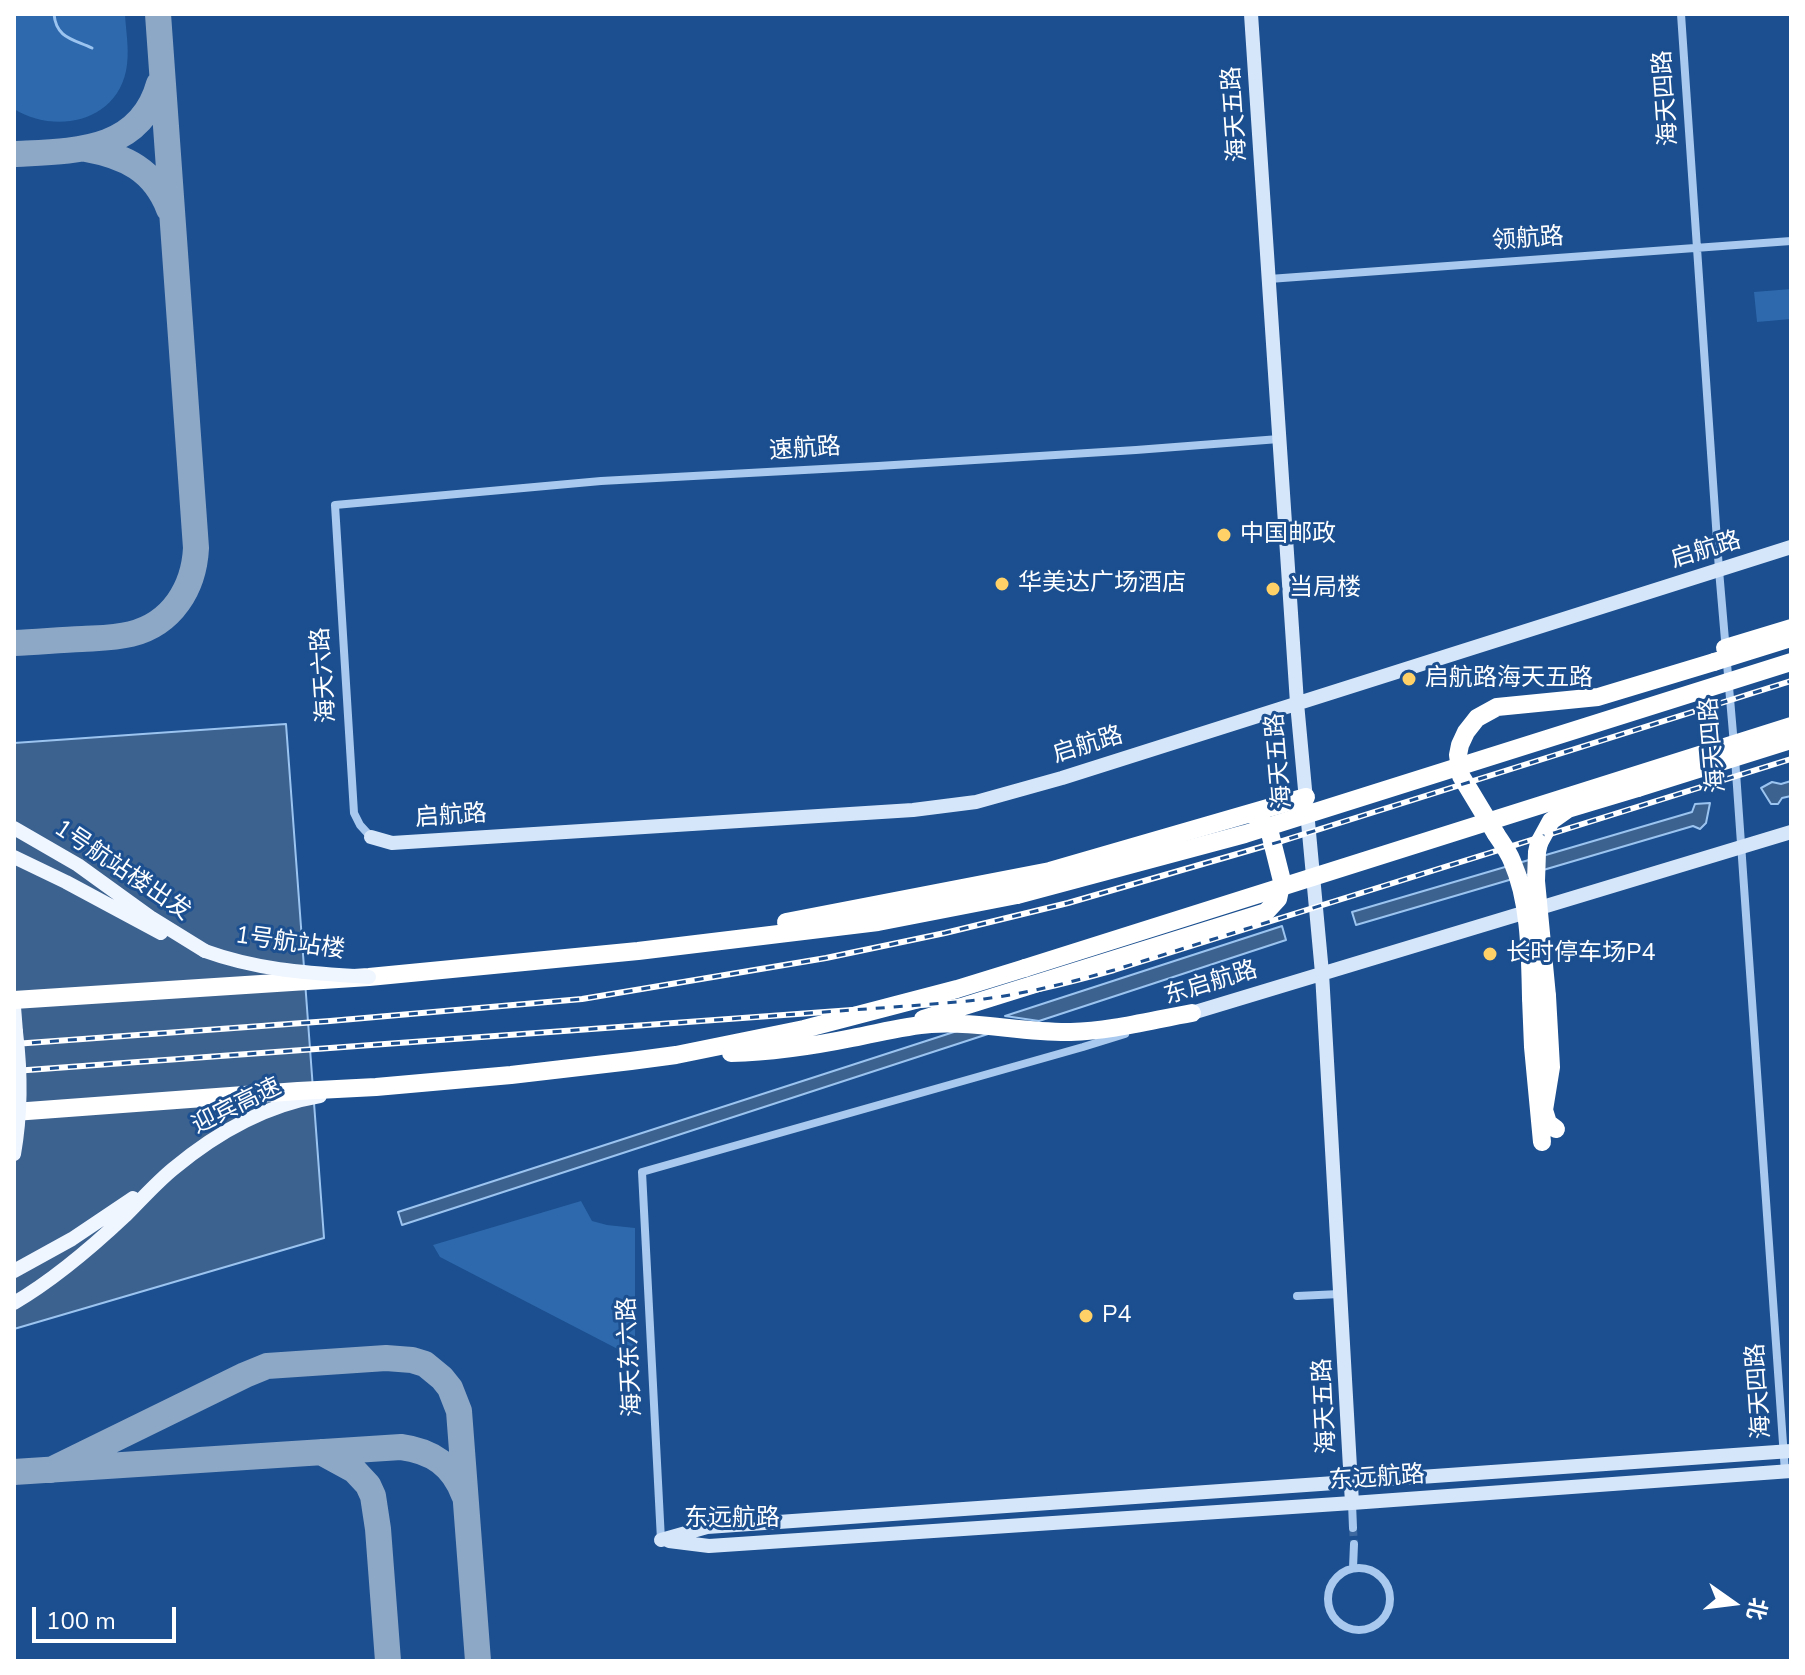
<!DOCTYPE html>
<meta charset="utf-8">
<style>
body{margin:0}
#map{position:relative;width:1805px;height:1675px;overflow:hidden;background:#1b4f8f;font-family:"Nunito Sans","Noto Sans SC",sans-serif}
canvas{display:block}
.frame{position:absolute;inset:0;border:16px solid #fff;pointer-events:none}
.north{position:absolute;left:1693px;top:1563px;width:80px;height:80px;-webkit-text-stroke:6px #1b4f8f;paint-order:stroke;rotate:104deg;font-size:22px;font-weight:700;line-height:32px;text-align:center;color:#fff}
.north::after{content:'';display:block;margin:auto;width:28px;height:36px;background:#fff;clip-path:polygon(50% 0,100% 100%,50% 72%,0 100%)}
.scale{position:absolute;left:32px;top:1607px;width:144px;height:36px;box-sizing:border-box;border:4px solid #fff;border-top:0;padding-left:10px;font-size:24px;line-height:28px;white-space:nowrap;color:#fff;-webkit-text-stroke:6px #1b4f8f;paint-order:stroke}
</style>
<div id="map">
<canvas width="1805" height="1675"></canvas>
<div class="frame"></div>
<div class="north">北</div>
<div class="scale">100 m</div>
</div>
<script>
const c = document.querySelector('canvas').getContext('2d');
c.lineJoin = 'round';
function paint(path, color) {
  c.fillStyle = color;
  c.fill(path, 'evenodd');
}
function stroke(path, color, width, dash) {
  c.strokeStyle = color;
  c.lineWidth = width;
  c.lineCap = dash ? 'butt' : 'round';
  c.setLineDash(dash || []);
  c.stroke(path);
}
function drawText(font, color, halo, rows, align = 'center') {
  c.font = font + ' "Nunito Sans","Noto Sans SC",sans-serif';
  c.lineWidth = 6;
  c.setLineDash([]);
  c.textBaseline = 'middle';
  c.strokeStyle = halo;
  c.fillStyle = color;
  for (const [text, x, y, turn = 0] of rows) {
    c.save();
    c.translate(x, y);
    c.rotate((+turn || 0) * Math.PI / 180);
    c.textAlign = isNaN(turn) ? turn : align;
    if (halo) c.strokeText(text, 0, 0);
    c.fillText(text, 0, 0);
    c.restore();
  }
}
paint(new Path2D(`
 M 14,14 L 125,14 C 126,33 130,52 126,71 C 115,123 54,134 14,109 Z
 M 1791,289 L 1791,319 L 1757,322 L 1754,292 Z
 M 581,1201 L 592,1221 L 607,1225 L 635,1228 L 635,1358 L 440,1257 L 433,1245 Z`), '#2e69ad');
const water = new Path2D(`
 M 286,724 L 324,1238 L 14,1329 L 14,743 Z
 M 1791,781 L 1791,796 L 1782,798 L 1778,804 L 1771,804 L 1761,788 L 1772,782 L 1781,784 Z
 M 1710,803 L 1706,823 L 1700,829 L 1693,826 L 1356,925 L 1352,912 L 1692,812 L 1695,804 Z
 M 1282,926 L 1286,940 L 1039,1021 L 1005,1016 Z
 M 960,1030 L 988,1034 L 402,1225 L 398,1212 Z`);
paint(water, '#3c6290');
stroke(water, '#9cc4f0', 2);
stroke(new Path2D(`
 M 54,14 C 56,38 73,39 92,48`), '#9cc4f0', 3);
stroke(new Path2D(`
 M 86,149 C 125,156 154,170 169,209
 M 14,154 C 73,151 140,153 159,84
 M 14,643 C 37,642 59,640 82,639 C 98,638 115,638 131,634 C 172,624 194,588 196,548 L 158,14
 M 321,1452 L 354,1470 L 368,1485 L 373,1496 L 378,1529 L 388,1661
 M 51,1470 L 245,1375 L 267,1366 L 386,1358 L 412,1360 L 425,1364 L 442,1378 L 450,1388 L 459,1411 L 478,1661
 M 14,1472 L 401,1447 C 432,1451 453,1465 464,1495`), '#8da7c7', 26);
stroke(new Path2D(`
 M 1353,1528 L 1354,1544`), '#3d69a0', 8, [8, 4]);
stroke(new Path2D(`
 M 1681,14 L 1719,570 L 1734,745
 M 1269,279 L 1791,241
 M 1735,758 L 1785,1472
 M 371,837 L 360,825 L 354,813 L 335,505 L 601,481 L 878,466 L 1136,450 L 1279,439
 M 1297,1296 L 1340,1294
 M 1352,1503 L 1353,1528
 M 661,1540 L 642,1172 L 1083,1047 L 1125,1034
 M 1353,1568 L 1354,1544
 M1328 1599a31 31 0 1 1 62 0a31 31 0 1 1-62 0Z`), '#a9c9ee', 8);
stroke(new Path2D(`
 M 1251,14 L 1297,703 L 1322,973 L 1352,1503
 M 371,837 L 392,843 L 913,810 L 976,802 L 1062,778 L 1791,547
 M 1192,1013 L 1791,832
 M 661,1540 L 707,1527 L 1791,1451
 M 669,1541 L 709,1546 L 1352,1503 L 1791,1471`), '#d6e6fa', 14);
stroke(new Path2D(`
 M 14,828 L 78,865 L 150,917 L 205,951
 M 14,857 L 66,882 L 161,933
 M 14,1007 L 16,1032
 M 14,1271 L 72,1239 L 133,1198
 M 14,1303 C 55,1279 91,1248 125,1216 C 141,1200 156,1183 173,1169 C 215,1134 266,1105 320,1096`), '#f0f6ff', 14);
stroke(new Path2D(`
 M 1725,648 L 1791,628
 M 1496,834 L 1461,776 L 1458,755 L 1460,745 L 1466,732 L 1477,718 L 1497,707 L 1598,697 L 1714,662
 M 1539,843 L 1551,821 L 1568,809 L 1638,788
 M 786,922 L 1050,871 L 1306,797
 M 1547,996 L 1551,1067 L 1544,1110 L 1548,1123 L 1556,1129
 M 1531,998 L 1533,1047 L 1542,1142
 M 14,1000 L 369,977 L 638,951 L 878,922 L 1017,895
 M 923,1019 L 1266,912 L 1278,899 L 1282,881 L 1269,829 L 1256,817
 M 731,1053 C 772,1052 813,1046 852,1038 C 879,1033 904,1026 931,1024 C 978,1021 1024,1033 1071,1032 C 1112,1031 1152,1020 1192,1013
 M 14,1112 L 298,1091 L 376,1087 L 511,1075 L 631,1061 L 676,1055 L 804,1029 L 957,989 L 1025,968`), '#fff', 18);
const rail = new Path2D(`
 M 14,1044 L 330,1021 L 582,999 L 826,958 L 945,933 L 1068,903 L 1282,841 L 1791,681
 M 14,1071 L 921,1005 C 942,1003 964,1002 984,999 C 1029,993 1071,982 1114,970 L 1791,759`);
stroke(rail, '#fff', 6);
stroke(rail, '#1b4f8f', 3, [9]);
stroke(new Path2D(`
 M 205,951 C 260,971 312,973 369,977
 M 14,1154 C 21,1114 21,1072 16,1032`), '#f0f6ff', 14);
stroke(new Path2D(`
 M 1714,662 L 1791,638
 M 1638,788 L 1791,740
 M 1496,834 C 1501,842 1508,851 1512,861 C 1530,902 1530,953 1531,998
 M 1539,843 L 1537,852 L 1536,881 L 1547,996
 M 1017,895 L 1245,834 L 1791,662
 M 1025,968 L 1791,726`), '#fff', 18);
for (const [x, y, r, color] of [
 [1224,535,8,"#ffd166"],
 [1002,584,8,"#ffd166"],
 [1273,589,8,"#ffd166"],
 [1409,679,8,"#ffd166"],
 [1490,954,8,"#ffd166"],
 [1086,1316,8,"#ffd166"]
]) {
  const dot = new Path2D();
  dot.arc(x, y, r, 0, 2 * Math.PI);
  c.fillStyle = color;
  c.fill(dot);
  stroke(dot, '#1b4f8f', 3);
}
drawText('24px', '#fff', '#1b4f8f', [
 ["海天四路",1667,98,-94],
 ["海天五路",1236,114,-94],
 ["领航路",1528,240,-4],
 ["速航路",805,450,-4],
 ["启航路",1706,551,-17],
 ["海天六路",325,675,-94],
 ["海天四路",1714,745,-95],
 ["启航路",1088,746,-17],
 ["海天五路",1280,761,-95],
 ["启航路",451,817,-4],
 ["1号航站楼出发",122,871,34],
 ["1号航站楼",290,944,8],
 ["东启航路",1211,984,-17],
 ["迎宾高速",237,1107,-26],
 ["海天东六路",631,1357,-93],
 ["海天四路",1760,1391,-94],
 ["海天五路",1326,1406,-93],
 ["东远航路",1377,1479,-4],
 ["东远航路",732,1519]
]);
drawText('24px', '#fff', '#1b4f8f', [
 ["中国邮政",1240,535],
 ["华美达广场酒店",1018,584],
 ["当局楼",1289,589],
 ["启航路海天五路",1425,679],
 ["长时停车场P4",1506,954],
 ["P4",1102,1316]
], 'left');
</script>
